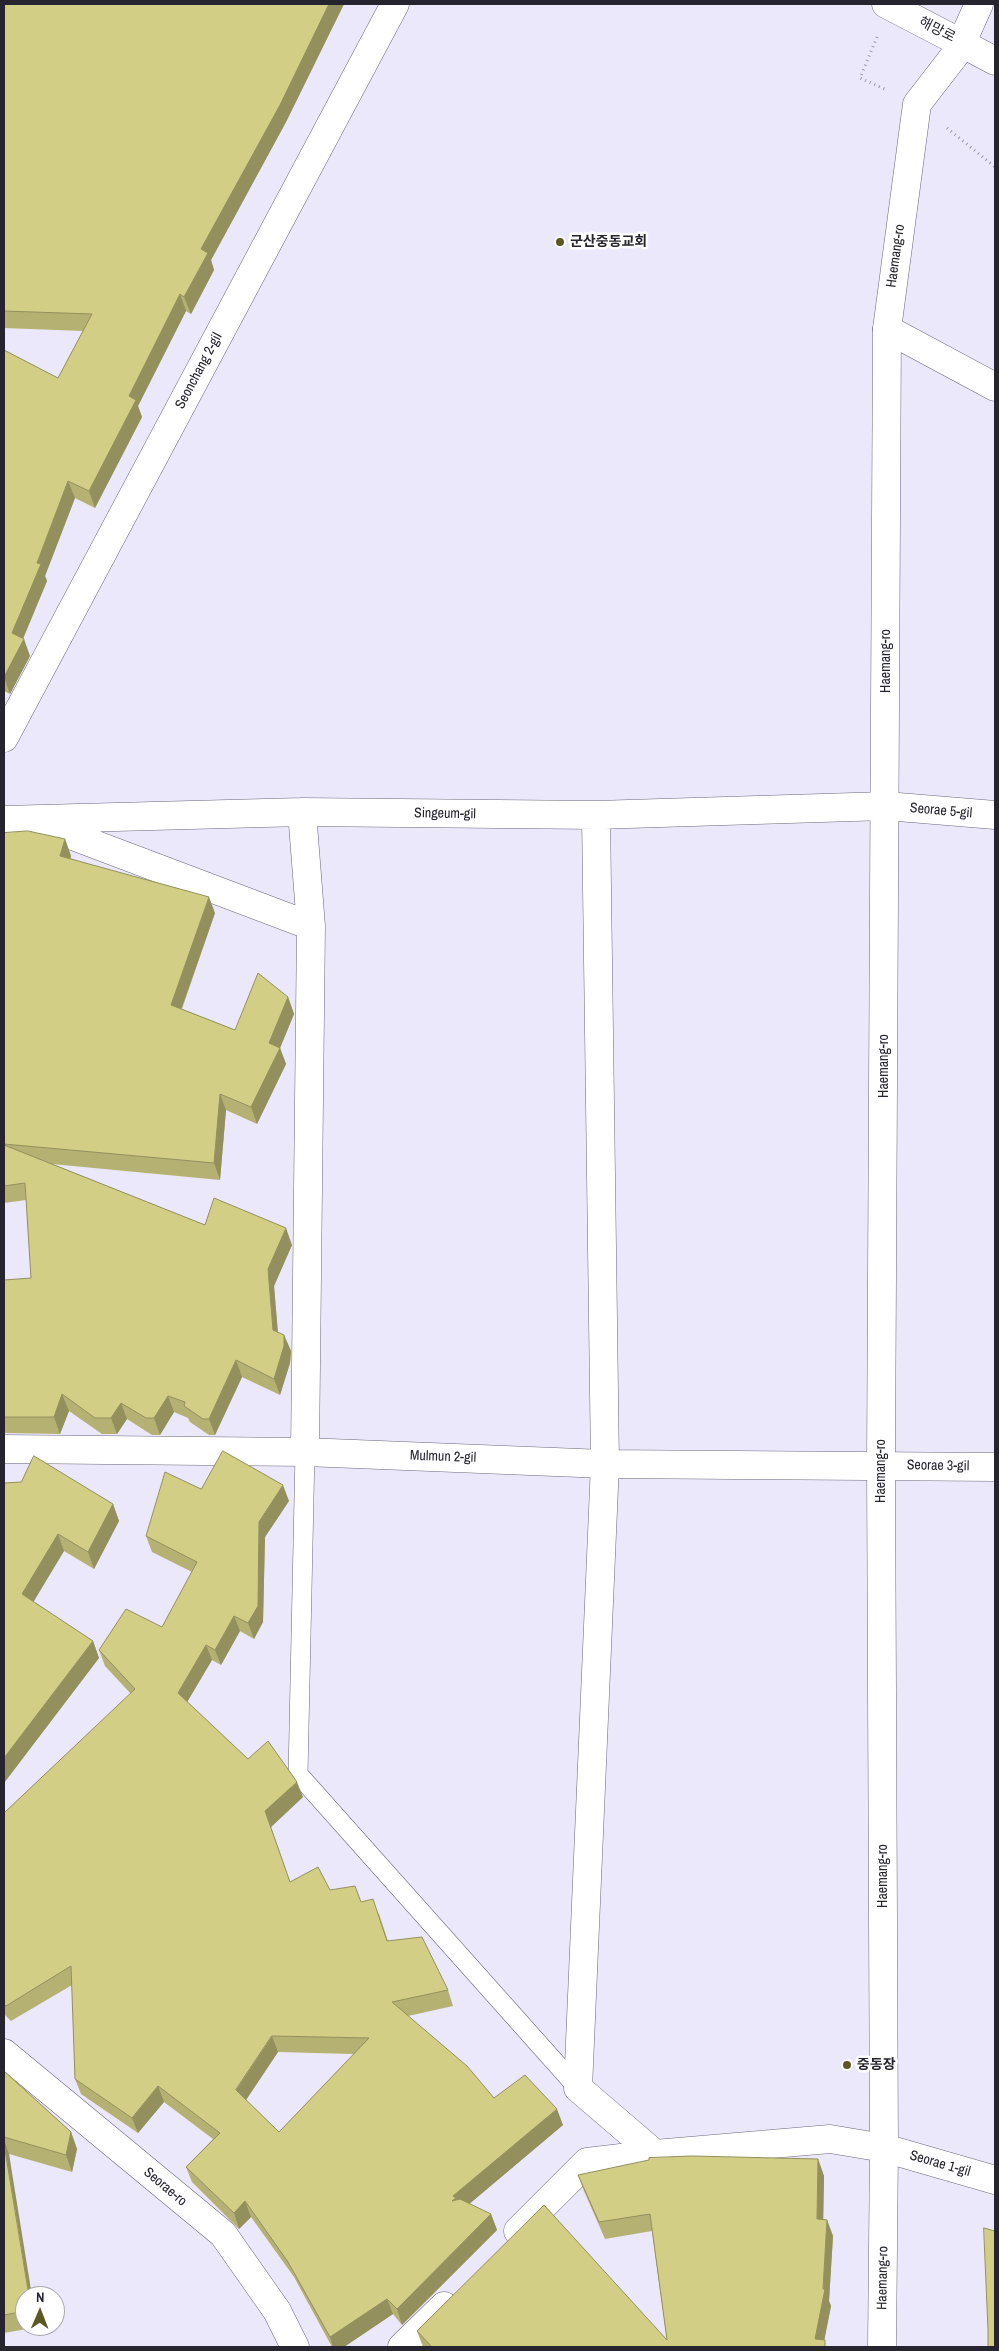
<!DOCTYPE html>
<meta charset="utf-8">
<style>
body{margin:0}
#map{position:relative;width:999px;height:2351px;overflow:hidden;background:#ebe8fc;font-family:"Archivo Narrow",sans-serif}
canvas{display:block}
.frame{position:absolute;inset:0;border:5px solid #26242e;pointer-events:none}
.north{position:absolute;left:15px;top:2286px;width:50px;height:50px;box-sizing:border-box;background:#fff;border:1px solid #a8a7ab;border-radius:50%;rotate:1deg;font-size:14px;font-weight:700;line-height:20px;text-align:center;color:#26242e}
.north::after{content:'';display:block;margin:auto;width:18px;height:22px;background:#5b5824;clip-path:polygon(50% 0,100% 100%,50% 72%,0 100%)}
</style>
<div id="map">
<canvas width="999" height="2351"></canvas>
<div class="frame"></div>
<div class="north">N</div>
</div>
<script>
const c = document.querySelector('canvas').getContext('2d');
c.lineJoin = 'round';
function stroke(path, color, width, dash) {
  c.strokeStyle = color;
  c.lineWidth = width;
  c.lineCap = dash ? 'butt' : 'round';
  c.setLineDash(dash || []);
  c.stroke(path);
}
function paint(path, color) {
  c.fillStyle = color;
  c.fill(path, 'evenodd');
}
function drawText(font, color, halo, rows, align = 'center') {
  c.font = font + ' "Archivo Narrow","Noto Sans KR",sans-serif';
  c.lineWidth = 5;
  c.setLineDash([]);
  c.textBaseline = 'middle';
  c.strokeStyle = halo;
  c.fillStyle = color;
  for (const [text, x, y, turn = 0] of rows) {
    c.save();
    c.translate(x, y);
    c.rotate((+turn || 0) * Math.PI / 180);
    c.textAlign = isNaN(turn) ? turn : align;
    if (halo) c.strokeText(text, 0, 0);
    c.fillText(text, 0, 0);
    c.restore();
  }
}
const service = new Path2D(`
 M 305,1452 L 298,1774 L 578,2088`);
const minor = new Path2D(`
 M 887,329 L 995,387
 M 4,738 L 395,4
 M 302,812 L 311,926 L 305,1452
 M 596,815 L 605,1464 L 578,2088 L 655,2154
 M 4,820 L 302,812 L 596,815 L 886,806 L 995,815
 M 41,824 L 311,926
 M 4,1449 L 305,1452 L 605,1464 L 995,1467
 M 4,2053 L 223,2234 L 277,2311 L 295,2347
 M 518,2231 L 587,2162 L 655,2154 L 830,2139 L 884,2148 L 995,2180
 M 402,2347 L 444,2306`);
const tertiary = new Path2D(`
 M 961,43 L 995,61`);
const primary = new Path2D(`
 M 886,4 L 961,43
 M 882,2347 L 884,2148 L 881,1465 L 887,329 L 917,104 L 958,51 L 979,4`);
stroke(service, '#6b677d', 20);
stroke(minor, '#6b677d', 29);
stroke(tertiary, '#6b677d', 29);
stroke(primary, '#6b677d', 29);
stroke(new Path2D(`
 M 877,37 L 860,78 L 887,90
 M 947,128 L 995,167`), '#9996a6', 3, [1, 4]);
stroke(service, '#fff', 19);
stroke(minor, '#fff', 28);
stroke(tertiary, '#fff', 28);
stroke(primary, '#fff', 28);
paint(new Path2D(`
 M 4,4 L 344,4 L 286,122 L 211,260 L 214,270 L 191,314 L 186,311 L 138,406 L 142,417 L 95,508 L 75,498 L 45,576 L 47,581 L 23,639 L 30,656 L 10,694 L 4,691 L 4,350 L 58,378 L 83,331 L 4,328 Z
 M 4,833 L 65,839 L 71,856 L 70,858 L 215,913 L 182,1009 L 235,1030 L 288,997 L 294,1014 L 280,1048 L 286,1064 L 257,1124 L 226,1110 L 220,1180 L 52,1164 L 205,1225 L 292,1245 L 274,1286 L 278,1332 L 284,1335 L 291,1351 L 290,1363 L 280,1395 L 242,1377 L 215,1435 L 209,1435 L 190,1422 L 188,1418 L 174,1412 L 160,1435 L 152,1435 L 127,1419 L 117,1434 L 102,1434 L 69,1411 L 60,1434 L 4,1433 L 4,1280 L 31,1278 L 26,1200 L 4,1203 Z
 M 4,1483 L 113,1504 L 119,1521 L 94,1569 L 64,1551 L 33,1602 L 93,1641 L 99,1658 L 4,1783 Z
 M 201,1489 L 289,1501 L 265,1537 L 263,1622 L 254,1639 L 240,1631 L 221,1665 L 212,1660 L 187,1702 L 248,1759 L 303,1797 L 271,1827 L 290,1882 L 330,1890 L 361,1902 L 379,1914 L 388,1941 L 448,1990 L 453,2006 L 408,2016 L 494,2098 L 563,2125 L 469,2204 L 491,2214 L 497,2230 L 402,2325 L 393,2314 L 344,2347 L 332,2347 L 294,2277 L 251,2217 L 239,2229 L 192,2182 L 186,2167 L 213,2139 L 164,2102 L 138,2133 L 81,2094 L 75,2079 L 72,1985 L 11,2021 L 4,2014 L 4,1813 L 131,1694 L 105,1666 L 99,1650 L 162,1627 L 192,1572 L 152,1552 L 146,1536 ZM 278,2052 L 354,2054 L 279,2132 L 246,2100 Z
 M 4,2071 L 71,2132 L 77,2149 L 72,2172 L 9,2154 L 25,2296 L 25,2326 L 37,2326 L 38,2327 L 4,2333 Z
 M 818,2159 L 824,2176 L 823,2219 L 827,2220 L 833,2236 L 829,2301 L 831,2306 L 824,2340 L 825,2347 L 423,2347 L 417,2331 L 667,2340 L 652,2231 L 605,2239 L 584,2191 L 578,2175 Z`), '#b5b173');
paint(new Path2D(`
 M 329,4 L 344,4 L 286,122 L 211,260 L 214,270 L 191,314 L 184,297 L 201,249 Z
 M 180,294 L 186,311 L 138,406 L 142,417 L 95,508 L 89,491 L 129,396 Z
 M 68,481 L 75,498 L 45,576 L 47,581 L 19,648 L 24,639 L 30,656 L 10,694 L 4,677 L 12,633 L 37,563 Z
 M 65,839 L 71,856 L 66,872 L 60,856 Z
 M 209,897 L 215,913 L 177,1021 L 171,1005 Z
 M 288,997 L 294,1014 L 280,1048 L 286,1064 L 257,1124 L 251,1107 L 269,1043 Z
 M 220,1094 L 226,1110 L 220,1180 L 214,1163 Z
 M 286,1228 L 292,1245 L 274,1286 L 279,1347 L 273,1330 L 268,1269 Z
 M 284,1335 L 291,1351 L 290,1363 L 280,1395 L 274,1379 Z
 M 236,1360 L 242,1377 L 215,1435 L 209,1419 Z
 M 62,1394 L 69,1411 L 60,1434 L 54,1417 Z
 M 168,1396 L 174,1412 L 160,1435 L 154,1418 Z
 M 121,1403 L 127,1419 L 117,1434 L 111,1418 Z
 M 283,1485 L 289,1501 L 265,1537 L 263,1622 L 254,1639 L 248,1623 L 259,1522 Z
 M 113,1504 L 119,1521 L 94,1569 L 88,1552 Z
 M 58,1534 L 64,1551 L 28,1611 L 22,1594 Z
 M 234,1616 L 240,1631 L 221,1665 L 215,1650 Z
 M 93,1641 L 99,1658 L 4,1783 L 4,1758 Z
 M 206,1645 L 212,1660 L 183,1709 L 178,1693 Z
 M 297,1782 L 303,1797 L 271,1827 L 265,1811 Z
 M 272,2036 L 278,2052 L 242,2106 L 236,2090 Z
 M 158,2086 L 164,2102 L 138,2133 L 132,2118 Z
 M 557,2109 L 563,2125 L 461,2211 L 452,2201 L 453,2196 Z
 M 71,2132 L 77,2149 L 72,2172 L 66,2155 Z
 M 4,2140 L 9,2154 L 32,2296 L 29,2296 Z
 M 818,2159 L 824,2176 L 823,2235 L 817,2219 Z
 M 245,2201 L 251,2217 L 239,2229 L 234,2213 Z
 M 491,2214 L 497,2230 L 402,2325 L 397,2309 Z
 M 827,2220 L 833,2236 L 829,2301 L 831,2306 L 823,2347 L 815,2339 L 823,2289 Z
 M 387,2299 L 393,2314 L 344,2347 L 333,2347 L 330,2337 Z`), '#93905e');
const building = new Path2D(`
 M 4,4 L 329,4 L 280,105 L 201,249 L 208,253 L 184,297 L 180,294 L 129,396 L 136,400 L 89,491 L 68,481 L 37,563 L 41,564 L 12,633 L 24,639 L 4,677 L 4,350 L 58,378 L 92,314 L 4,311 Z
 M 28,831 L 65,839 L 60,856 L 209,897 L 171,1005 L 235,1030 L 258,973 L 288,997 L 269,1043 L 280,1048 L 251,1107 L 220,1094 L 214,1163 L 4,1144 L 4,833 Z
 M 4,1145 L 205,1225 L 214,1198 L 286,1228 L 268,1269 L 273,1330 L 284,1335 L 284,1346 L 274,1379 L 236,1360 L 209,1419 L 203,1419 L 184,1406 L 185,1402 L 168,1396 L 154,1418 L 146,1418 L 121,1403 L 111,1418 L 95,1418 L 62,1394 L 54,1417 L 4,1417 L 4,1280 L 31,1278 L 25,1183 L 4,1186 Z
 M 223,1451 L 283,1485 L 259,1522 L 258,1606 L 248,1623 L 234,1616 L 215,1650 L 206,1645 L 178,1693 L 248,1759 L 268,1741 L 297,1782 L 265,1811 L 290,1882 L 318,1867 L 330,1890 L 355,1886 L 361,1902 L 373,1899 L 387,1941 L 422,1937 L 448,1990 L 392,2002 L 467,2066 L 494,2098 L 525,2075 L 557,2109 L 453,2196 L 456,2198 L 452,2201 L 460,2199 L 491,2214 L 397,2309 L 387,2299 L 330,2337 L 288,2262 L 245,2201 L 234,2213 L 186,2167 L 220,2133 L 158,2086 L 132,2118 L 75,2079 L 71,1966 L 6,2006 L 4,2004 L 4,1813 L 135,1689 L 99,1650 L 126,1609 L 162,1627 L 197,1562 L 146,1536 L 165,1472 L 201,1489 ZM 272,2036 L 369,2038 L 279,2132 L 236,2090 Z
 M 34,1456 L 113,1504 L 88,1552 L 58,1534 L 22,1594 L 93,1641 L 4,1758 L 4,1483 L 21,1482 Z
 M 4,2071 L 71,2132 L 66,2155 L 4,2137 Z
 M 4,2144 L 29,2296 L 25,2296 L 25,2311 L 4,2315 Z
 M 692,2156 L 818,2159 L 817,2219 L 827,2220 L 823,2289 L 825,2289 L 815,2339 L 825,2340 L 825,2347 L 432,2347 L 417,2331 L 544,2205 L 667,2340 L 650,2214 L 599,2222 L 578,2175 L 649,2160 L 649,2158 Z
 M 984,2228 L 995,2231 L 995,2347 L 988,2347 L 988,2330 Z`);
paint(building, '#d2ce86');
stroke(building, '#93905e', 1);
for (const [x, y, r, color] of [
 [560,242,5,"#5b5824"],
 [847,2065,5,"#5b5824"]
]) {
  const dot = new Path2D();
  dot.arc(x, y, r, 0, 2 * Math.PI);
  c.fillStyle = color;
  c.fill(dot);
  stroke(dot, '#fff', 2);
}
drawText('14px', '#26242e', '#fff', [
 ["해망로",937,30,27],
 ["Haemang-ro",896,256,-82],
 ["Seonchang 2-gil",199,371,-62],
 ["Haemang-ro",886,661,-90],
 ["Seorae 5-gil",941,811,5],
 ["Singeum-gil",445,814,1],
 ["Haemang-ro",884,1066,-90],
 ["Mulmun 2-gil",443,1457,2],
 ["Seorae 3-gil",938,1466,1],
 ["Haemang-ro",881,1471,-90],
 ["Haemang-ro",883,1876,-90],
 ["Seorae 1-gil",940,2164,16],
 ["Seorae-ro",165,2187,40],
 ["Haemang-ro",883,2278,-89]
]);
drawText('bold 14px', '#26242e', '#fff', [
 ["군산중동교회",570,242],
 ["중동장",857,2065]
], 'left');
</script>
